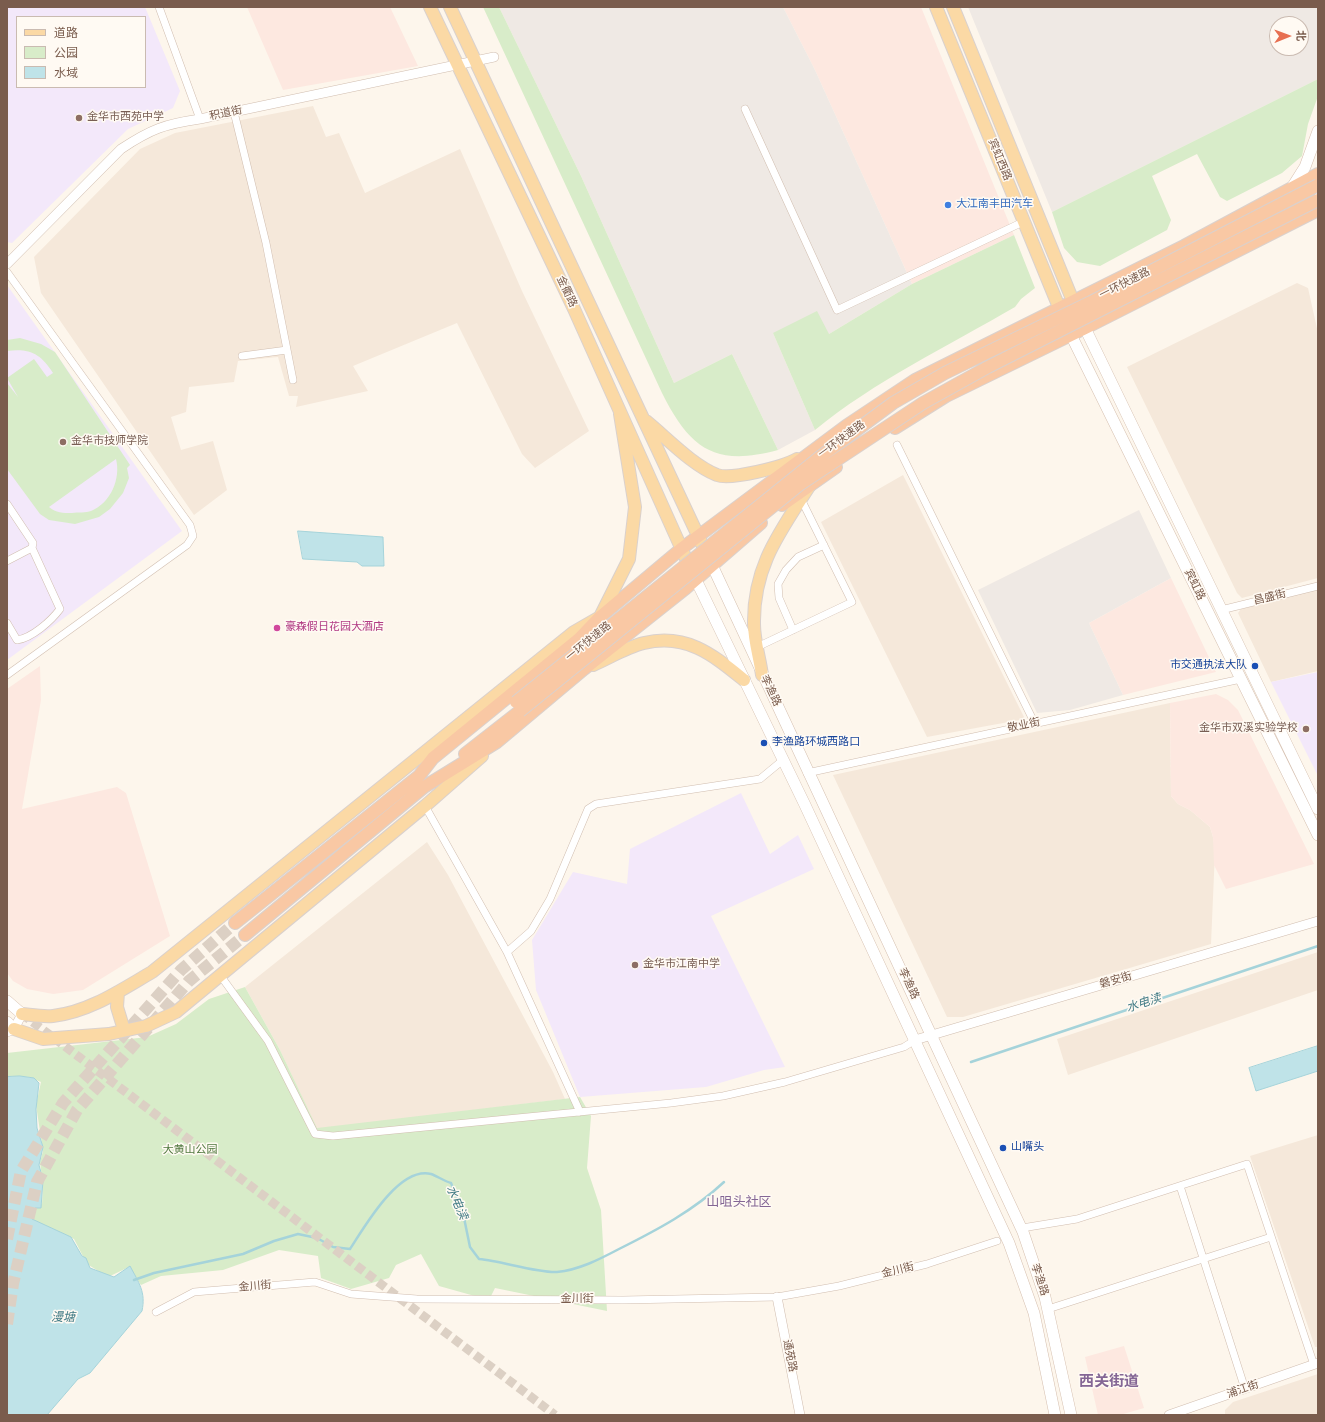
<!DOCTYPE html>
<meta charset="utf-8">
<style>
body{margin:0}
#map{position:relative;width:1325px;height:1422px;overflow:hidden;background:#fdf6ec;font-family:"Source Sans 3","Noto Sans SC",sans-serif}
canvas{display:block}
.frame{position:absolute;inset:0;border:8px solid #7a5c4d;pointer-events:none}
.legend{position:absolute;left:16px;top:16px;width:130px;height:72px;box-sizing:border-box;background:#fffaf3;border:1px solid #cabbb1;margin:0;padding:5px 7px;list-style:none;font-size:12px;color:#7a5c4d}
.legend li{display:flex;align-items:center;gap:8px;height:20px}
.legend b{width:20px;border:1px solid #cabbb1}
.north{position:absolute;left:1269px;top:16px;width:40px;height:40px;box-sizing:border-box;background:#fffaf3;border:1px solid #cabbb1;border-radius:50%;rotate:89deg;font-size:11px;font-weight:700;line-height:16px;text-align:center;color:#7a5c4d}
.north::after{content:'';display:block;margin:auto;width:14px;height:18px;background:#e76f51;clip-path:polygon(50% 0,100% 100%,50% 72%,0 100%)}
</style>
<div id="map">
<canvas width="1325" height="1422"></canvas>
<div class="frame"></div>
<ul class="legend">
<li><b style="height:5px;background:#fbd9a5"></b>道路</li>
<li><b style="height:11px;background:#d8ecc9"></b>公园</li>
<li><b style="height:11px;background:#bfe3e8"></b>水域</li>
</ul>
<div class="north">北</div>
</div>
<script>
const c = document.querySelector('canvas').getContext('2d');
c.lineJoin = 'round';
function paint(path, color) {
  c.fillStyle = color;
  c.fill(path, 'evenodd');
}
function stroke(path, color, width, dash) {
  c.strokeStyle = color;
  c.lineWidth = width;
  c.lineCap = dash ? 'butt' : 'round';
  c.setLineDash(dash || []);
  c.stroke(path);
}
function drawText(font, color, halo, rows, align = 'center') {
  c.font = font + ' "Source Sans 3","Noto Sans SC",sans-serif';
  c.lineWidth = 3;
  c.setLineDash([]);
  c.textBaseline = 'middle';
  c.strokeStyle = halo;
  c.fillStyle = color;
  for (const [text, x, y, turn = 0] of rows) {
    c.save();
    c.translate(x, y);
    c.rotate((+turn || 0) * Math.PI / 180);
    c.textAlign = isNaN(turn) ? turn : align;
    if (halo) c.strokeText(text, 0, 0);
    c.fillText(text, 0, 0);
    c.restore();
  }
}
paint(new Path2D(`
 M 313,106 L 326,137 L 339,133 L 365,193 L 460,149 L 522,291 L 589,431 L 535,468 L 522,454 L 457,323 L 353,366 L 368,391 L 296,407 L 298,396 L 289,396 L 278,357 L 238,361 L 234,382 L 189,387 L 186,412 L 171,417 L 181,450 L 213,441 L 227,490 L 194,515 L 41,293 L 34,257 L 140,149 L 175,133 Z
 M 1297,283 L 1308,288 L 1318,333 L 1318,578 L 1242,598 L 1237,593 L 1127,367 Z
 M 903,475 L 1025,719 L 927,737 L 821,522 Z
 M 1318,589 L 1318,671 L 1271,682 L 1238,613 L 1241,609 Z
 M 1170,703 L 1171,796 L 1178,804 L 1190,810 L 1210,827 L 1213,837 L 1215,851 L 1211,944 L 963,1017 L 947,1017 L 833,775 Z
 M 427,842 L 448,875 L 553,1072 L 565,1099 L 317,1129 L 280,1050 L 245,987 Z
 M 1318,952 L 1318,990 L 1068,1075 L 1057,1039 Z
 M 1318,1135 L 1318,1347 L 1315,1347 L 1250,1156 Z
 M 1318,1374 L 1318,1415 L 1225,1415 L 1225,1410 L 1233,1402 Z`), '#f5e8da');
paint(new Path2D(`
 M 247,7 L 390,7 L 418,66 L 283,90 Z
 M 783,7 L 921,7 L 1014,235 L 912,284 L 815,70 Z
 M 1171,578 L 1216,672 L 1123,695 L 1089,623 Z
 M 40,666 L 41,700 L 22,809 L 117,787 L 126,793 L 170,936 L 83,990 L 53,994 L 27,989 L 13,981 L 7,973 L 7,689 Z
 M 1216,694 L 1228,700 L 1238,710 L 1314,864 L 1226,889 L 1214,865 L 1213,837 L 1210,827 L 1190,810 L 1178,804 L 1171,796 L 1170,703 Z
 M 1124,1346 L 1144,1408 L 1120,1415 L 1098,1415 L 1085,1357 Z`), '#fde8e0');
paint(new Path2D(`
 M 499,7 L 783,7 L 815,70 L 912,284 L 829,334 L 773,333 L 815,430 L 778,450 L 732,354 L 674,383 L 581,176 Z
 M 968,7 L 1318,7 L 1318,79 L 1052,212 ZM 1277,24 L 1301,24 L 1301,48 L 1277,48 Z
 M 1139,510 L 1171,578 L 1089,623 L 1123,695 L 1070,710 L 1037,713 L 978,590 Z`), '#efe9e4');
paint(new Path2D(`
 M 7,7 L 145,7 L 180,91 L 173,108 L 128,129 L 12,243 L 7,242 ZM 17,17 L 145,17 L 145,87 L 17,87 Z
 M 7,285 L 182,531 L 7,660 Z
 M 1318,672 L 1318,776 L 1271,682 Z
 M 741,793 L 770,854 L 798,835 L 814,869 L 711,916 L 785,1067 L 764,1070 L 706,1087 L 580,1097 L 536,990 L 532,940 L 573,872 L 627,884 L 630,849 Z`), '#f3e8fa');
paint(new Path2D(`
 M 483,7 L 499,7 L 581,176 L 674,383 L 732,354 L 778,450 C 715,467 690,449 662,393 Z
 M 1318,79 L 1318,96 L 1308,124 L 1302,156 L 1282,173 L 1227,201 L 1220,197 L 1197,154 L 1152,176 L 1171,220 L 1167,230 L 1100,266 L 1077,262 L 1064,248 L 1052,212 Z
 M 1014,235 L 1035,288 L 1021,299 L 1015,307 C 950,345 873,382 815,430 L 773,333 L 817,311 L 829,334 L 912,284 Z
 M 20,338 L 41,344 L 55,352 L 130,465 L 127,468 L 129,478 L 123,493 L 110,509 L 99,517 L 75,524 L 49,520 L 40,514 L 7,469 L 7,383 L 18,397 L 7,378 L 34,359 L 47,377 L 53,373 C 41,354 30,348 7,351 L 7,340 ZM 116,459 C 121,478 111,503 91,511 C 86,513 78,512 72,513 C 63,513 56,513 49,507 Z
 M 245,987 L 280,1050 L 317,1128 L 580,1097 L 591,1116 L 587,1168 L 601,1210 L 607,1311 L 495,1288 L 489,1300 L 439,1286 L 421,1254 L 396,1265 L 389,1278 L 351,1289 L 321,1278 L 318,1256 L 279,1250 L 223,1270 L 161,1276 L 141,1285 L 129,1267 L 108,1277 L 87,1264 L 74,1239 L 32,1220 L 34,1208 L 42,1204 L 43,1186 L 40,1162 L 43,1151 L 36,1105 L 41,1082 L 29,1077 L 7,1076 L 7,1053 L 147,1037 L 176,1024 L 209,999 Z`), '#d8ecc9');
const water = new Path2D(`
 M 298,531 L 383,537 L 384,566 L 362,566 L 357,562 L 303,559 Z
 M 1318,1046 L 1318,1071 L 1256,1091 L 1249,1068 Z
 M 20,1076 L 34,1078 L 39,1083 L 36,1109 L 37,1128 L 43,1147 L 39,1165 L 43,1180 L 41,1208 L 35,1208 L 32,1219 L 71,1237 L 82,1256 L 86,1258 L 90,1268 L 114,1277 L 130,1266 C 139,1283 146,1292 142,1311 L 90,1373 L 78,1379 L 47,1415 L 7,1415 L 7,1077 Z`);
paint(water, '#bfe3e8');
stroke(water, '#a5d3da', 1);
stroke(new Path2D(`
 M 971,1062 L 1318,946
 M 134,1280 L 154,1273 L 243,1254 L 274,1241 L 298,1234 L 317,1238 L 333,1247 L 350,1249 C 365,1226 399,1166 431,1174 C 437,1176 444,1181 451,1183 L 463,1213 L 470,1247 L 479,1259 C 502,1261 536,1273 557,1272 C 579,1270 600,1259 619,1249 C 657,1230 693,1211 724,1182`), '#a5d3da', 2.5);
stroke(new Path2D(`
 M 22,1014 L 555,1415`), '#dcd0c4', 9, [9, 4.5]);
stroke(new Path2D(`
 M 7,1239 L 21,1171 L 63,1103 L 181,970 L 235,923
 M 7,1324 L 13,1284 L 37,1182 L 77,1110 L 189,981 L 245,935`), '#dcd0c4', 12, [12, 6]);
const minor = new Path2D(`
 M 159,7 L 200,119
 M 745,109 L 837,310 L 1025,221
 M 234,112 L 266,243 L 293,380
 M 7,272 L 190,525 L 193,536 L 187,545 L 7,675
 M 242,356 L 287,350
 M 897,445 L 1035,724
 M 7,504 L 33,543 L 32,548 L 7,561
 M 1221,610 L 1318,586
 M 7,623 L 17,640 C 32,638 51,621 60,609 L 32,548
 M 793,630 L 779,598 L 778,584 L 786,570 L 798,557 L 824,545
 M 755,648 L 852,602 L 801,499
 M 807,773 L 1241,679
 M 425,806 L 507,952 L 580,1112
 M 507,952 L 531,931 L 550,899 L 588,809 L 596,804 L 760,779 L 783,760
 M 220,975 L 268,1041 L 315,1134 L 333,1136 L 671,1103 L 723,1096 L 785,1082 L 904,1047 L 915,1040
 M 1180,1186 L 1245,1389
 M 1022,1228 L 1077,1219 L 1247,1164 L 1314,1365
 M 1048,1309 L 1271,1237
 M 156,1312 L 194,1292 L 315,1282 L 351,1294 L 417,1299 L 623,1300 L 777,1297 L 839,1286 L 927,1264 L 997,1241`);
const tertiary = new Path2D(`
 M 7,264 L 121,149 C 151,129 165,124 200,119 L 494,57
 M 7,1032 L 14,1029 L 22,1014
 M 915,1040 L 1318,921
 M 777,1297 L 800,1415
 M 1169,1415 L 1318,1363`);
const secondary = new Path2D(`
 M 1293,186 L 1305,167 L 1318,131
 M 1085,328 L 1318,809
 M 1071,335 L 1318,835
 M 712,565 L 1023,1232 L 1045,1297 L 1071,1415
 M 696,580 L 805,805 L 1009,1243 L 1034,1313 L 1055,1415
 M 7,1001 L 22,1014
 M 7,1022 L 14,1029`);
const primary = new Path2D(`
 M 430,7 L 574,309 L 692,572
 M 450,7 L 709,559
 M 936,7 L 1063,317
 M 953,7 L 1077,311
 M 646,421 C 667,438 692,465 717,475 C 731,480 783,467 797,459
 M 593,665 C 609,658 627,647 644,643 C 687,633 713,655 744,680
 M 762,675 C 760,659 754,641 754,624 C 753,566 780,532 810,485
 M 118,992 L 117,1007 L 124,1030
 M 22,1014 C 32,1015 43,1017 53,1016 C 89,1012 121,990 152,972 L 574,632 L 600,617 L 629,559 L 635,507 L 620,414
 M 14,1029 L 43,1039 L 109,1034 L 146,1026 L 176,1012 L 425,806 L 482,756`);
const trunk = new Path2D(`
 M 895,428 L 946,396 L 1085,328 L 1318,210
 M 782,505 L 836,467
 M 465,754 L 520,711
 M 235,923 L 419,776 L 433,758 L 579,639 L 600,617 L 681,549 L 846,426 L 915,380 L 1184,246 L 1318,174
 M 245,935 L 424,787 L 497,742 L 584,669 L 686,588 L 761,523`);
stroke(minor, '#d1beb0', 8);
stroke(tertiary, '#d1beb0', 10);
stroke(secondary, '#d6c0b0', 12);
stroke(primary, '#dad1cd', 14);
stroke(trunk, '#dad1cd', 14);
stroke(minor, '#fff', 7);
stroke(tertiary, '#fff', 9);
stroke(secondary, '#fff', 11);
stroke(primary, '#fbd9a5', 12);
stroke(trunk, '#f9c8a4', 12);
const trunkBridge = new Path2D(`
 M 516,702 L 820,457 L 893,403 L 945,373 L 1091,302 L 1318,185
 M 520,711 L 799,485 L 923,403 L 988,367 L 1318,200`);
stroke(trunkBridge, '#dad1cd', 14, []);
stroke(trunkBridge, '#f9c8a4', 12);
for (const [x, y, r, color] of [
 [79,118,4,"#8d6e63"],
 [948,205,4,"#3f7fe0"],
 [63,442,4,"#8d6e63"],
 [277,628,4,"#d1479c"],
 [1255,666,4,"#1a4fb4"],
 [1306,729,4,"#8d6e63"],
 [764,743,4,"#1a4fb4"],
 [635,965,4,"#8d6e63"],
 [1003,1148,4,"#1a4fb4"]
]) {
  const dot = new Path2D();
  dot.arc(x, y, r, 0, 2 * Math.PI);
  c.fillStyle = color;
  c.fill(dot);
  stroke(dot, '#fffaf3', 1.5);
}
drawText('11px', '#7a5c4d', '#fffaf3', [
 ["积道街",226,114,-12],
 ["宾虹西路",999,160,68],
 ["一环快速路",1125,284,-27],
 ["金衢路",566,292,65],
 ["一环快速路",842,440,-36],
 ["宾虹路",1194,585,64],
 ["昌盛街",1270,598,-14],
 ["一环快速路",589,642,-39],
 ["李渔路",770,691,65],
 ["敬业街",1024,726,-12],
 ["磐安街",1116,981,-16],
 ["李渔路",908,984,65],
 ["金川街",898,1271,-14],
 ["李渔路",1039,1280,72],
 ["金川街",255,1287,-5],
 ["金川街",577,1300],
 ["通苑路",789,1356,79],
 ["浦江街",1243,1390,-19]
]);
drawText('11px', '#785e54', '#fffaf3', [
 ["金华市西苑中学",87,118],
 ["金华市技师学院",71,442],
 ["金华市双溪实验学校",1298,729,"right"],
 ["金华市江南中学",643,965]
], 'left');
drawText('11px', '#366cbe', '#fffaf3', [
 ["大江南丰田汽车",956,205]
], 'left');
drawText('11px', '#b23c85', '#fffaf3', [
 ["豪森假日花园大酒店",285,628]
], 'left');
drawText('11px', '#164399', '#fffaf3', [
 ["市交通执法大队",1247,666,"right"],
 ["李渔路环城西路口",772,743],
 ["山嘴头",1011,1148]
], 'left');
drawText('11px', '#537a41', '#fffaf3', [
 ["大黄山公园",190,1151]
]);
drawText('italic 12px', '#437c86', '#fffaf3', [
 ["水电渎",1144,1004,-18],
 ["水电渎",456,1203,67],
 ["漫塘",63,1318]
]);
drawText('13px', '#846695', '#fffaf3', [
 ["山咀头社区",739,1203]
]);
drawText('bold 15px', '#846695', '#fffaf3', [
 ["西关街道",1109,1383]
]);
</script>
